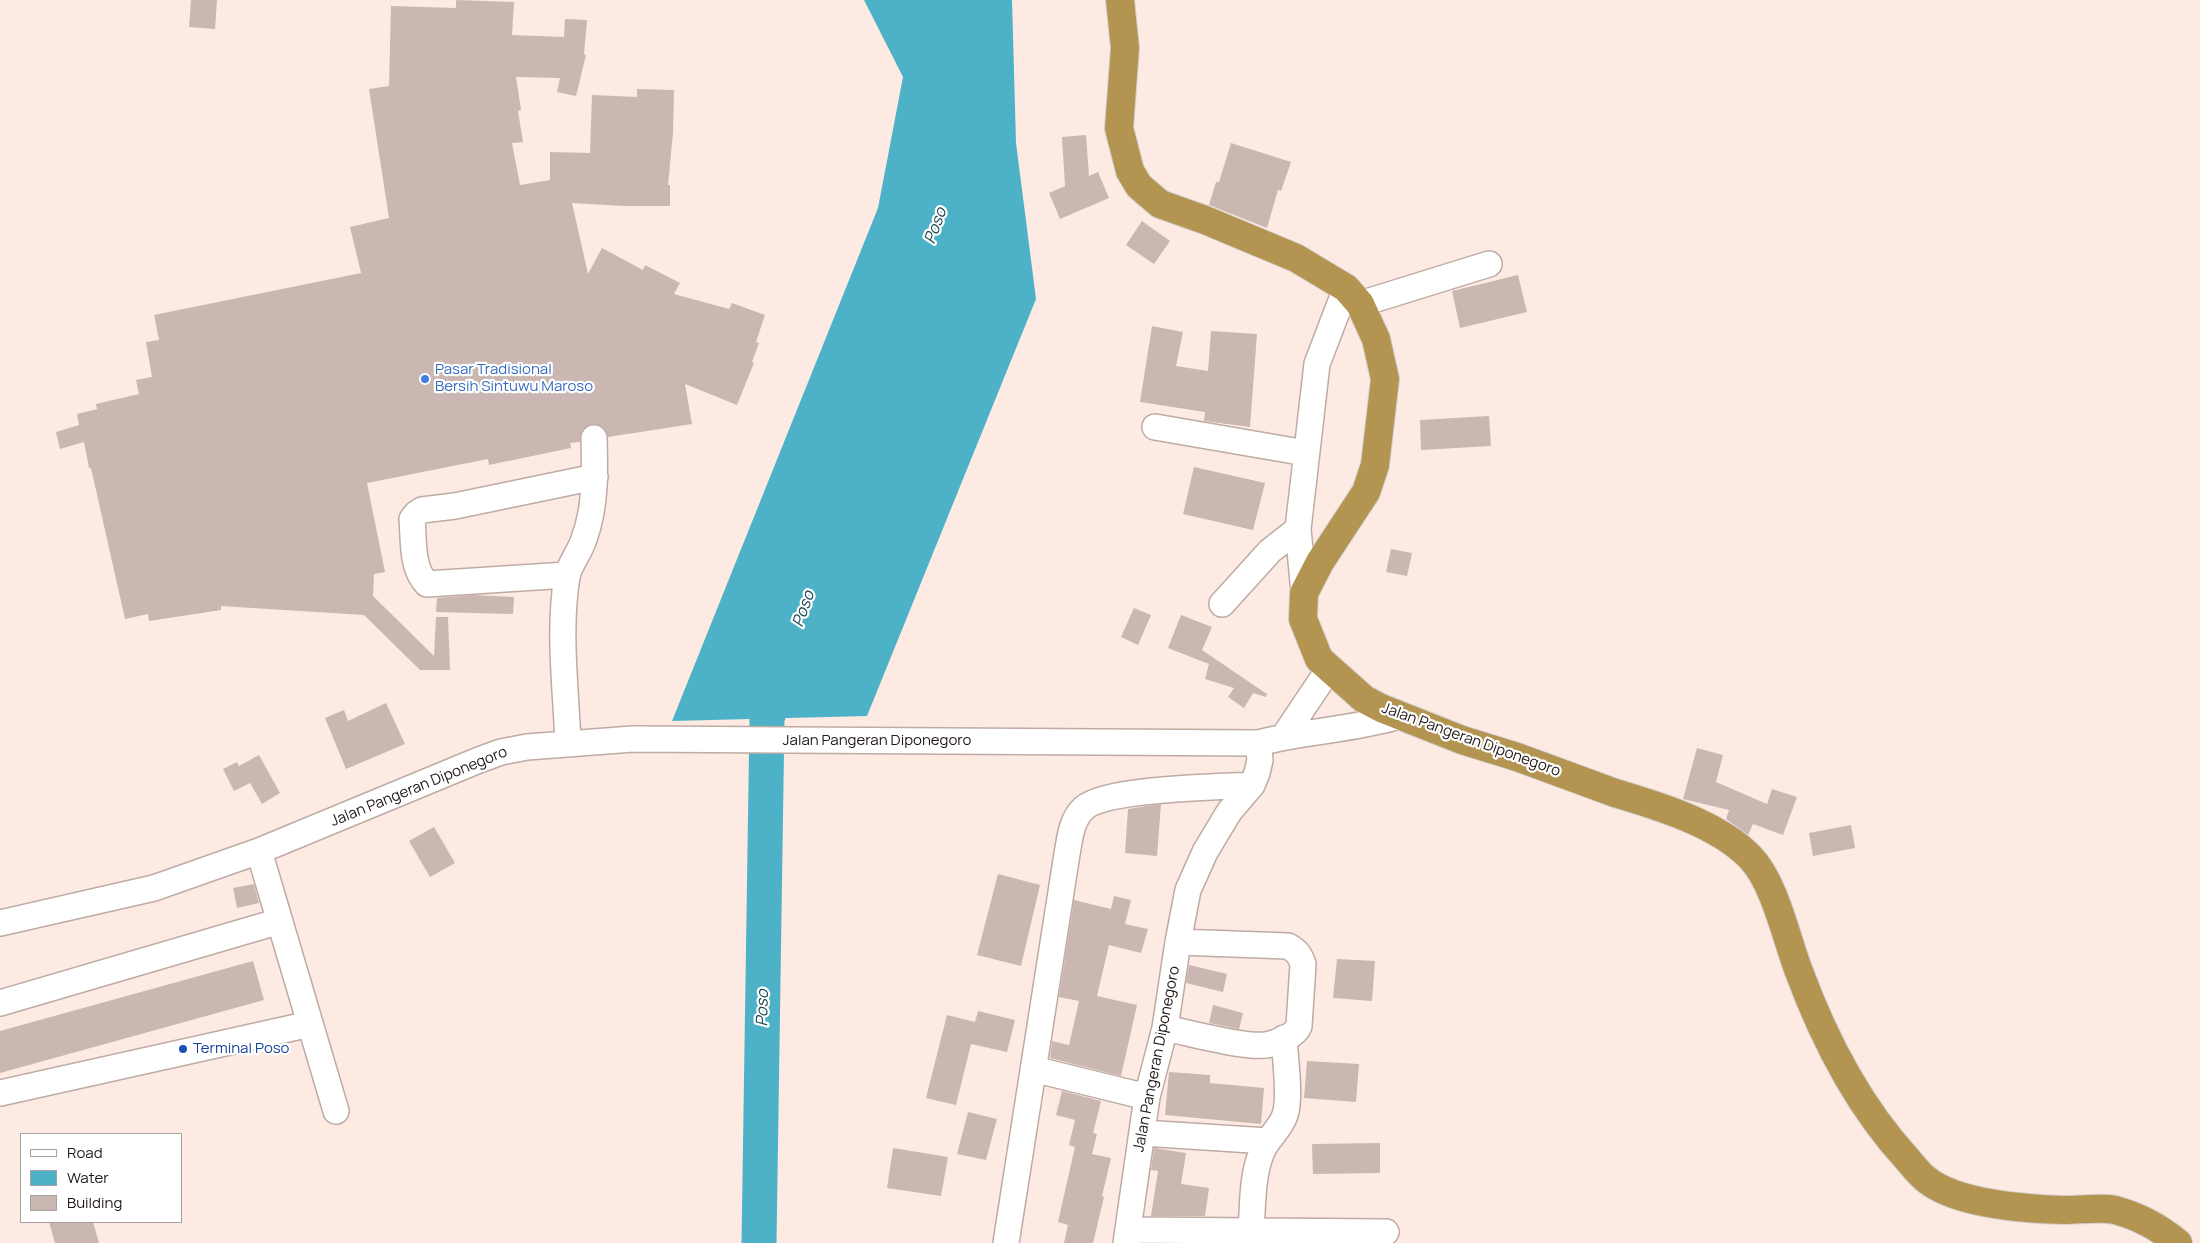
<!DOCTYPE html>
<style>
body{margin:0}
#map{position:relative;width:2200px;height:1243px;overflow:hidden;background:#fdeae2;font-family:Manrope,sans-serif}
canvas{display:block}
.legend{position:absolute;left:20px;top:1133px;width:162px;height:90px;box-sizing:border-box;background:#fff;border:1px solid #a5a3a1;margin:0;padding:6px 9px;list-style:none;font-size:15px;color:#1f1815}
.legend li{display:flex;align-items:center;gap:10px;height:25px}
.legend b{width:25px;border:1px solid #a5a3a1}
</style>
<div id="map">
<canvas width="2200" height="1243"></canvas>
<ul class="legend">
<li><b style="height:6px;background:#fff"></b>Road</li>
<li><b style="height:14px;background:#4db2c8"></b>Water</li>
<li><b style="height:14px;background:#cab7b1"></b>Building</li>
</ul>
</div>
<script>
const c = document.querySelector('canvas').getContext('2d');
c.lineJoin = 'round';
function paint(path, color) {
  c.fillStyle = color;
  c.fill(path, 'evenodd');
}
function stroke(path, color, width, dash) {
  c.strokeStyle = color;
  c.lineWidth = width;
  c.lineCap = dash ? 'butt' : 'round';
  c.setLineDash(dash || []);
  c.stroke(path);
}
function drawText(font, color, halo, rows, align = 'center') {
  c.font = font + ' Manrope,sans-serif';
  c.lineWidth = 4.5;
  c.setLineDash([]);
  c.textBaseline = 'middle';
  c.strokeStyle = halo;
  c.fillStyle = color;
  for (const [text, x, y, turn = 0] of rows) {
    c.save();
    c.translate(x, y);
    c.rotate((+turn || 0) * Math.PI / 180);
    c.textAlign = isNaN(turn) ? turn : align;
    if (halo) c.strokeText(text, 0, 0);
    c.fillText(text, 0, 0);
    c.restore();
  }
}
paint(new Path2D(`
 M 864,0 L 1012,0 L 1016,143 L 1036,299 L 867,716 L 672,721 L 878,208 L 903,77 Z`), '#4db2c8');
stroke(new Path2D(`
 M 759,1243 L 767,718 L 782,674`), '#4db2c8', 35);
paint(new Path2D(`
 M 191,0 L 217,0 L 215,29 L 189,27 Z
 M 456,0 L 514,2 L 512,35 L 564,37 L 565,19 L 587,20 L 584,54 L 586,55 L 576,96 L 557,92 L 560,78 L 516,77 L 521,110 L 518,111 L 523,142 L 512,143 L 520,185 L 550,180 L 550,152 L 590,153 L 592,95 L 637,97 L 637,89 L 674,90 L 673,133 L 668,185 L 670,185 L 670,206 L 625,206 L 572,203 L 588,274 L 602,248 L 643,270 L 645,265 L 680,283 L 674,294 L 729,309 L 732,303 L 765,315 L 756,342 L 759,343 L 752,362 L 754,363 L 737,405 L 685,384 L 692,424 L 608,437 L 606,431 L 601,426 L 593,424 L 587,426 L 582,431 L 580,442 L 570,443 L 571,448 L 489,465 L 488,459 L 367,483 L 385,572 L 374,574 L 373,596 L 434,656 L 436,617 L 448,617 L 450,670 L 420,670 L 364,615 L 221,606 L 221,610 L 149,621 L 148,614 L 125,619 L 91,468 L 89,468 L 84,442 L 60,449 L 56,432 L 79,425 L 77,414 L 97,409 L 96,404 L 139,394 L 136,380 L 152,377 L 146,342 L 159,340 L 154,315 L 361,273 L 350,227 L 389,218 L 369,89 L 389,86 L 391,6 L 456,8 Z
 M 1086,135 L 1089,176 L 1098,172 L 1109,198 L 1060,219 L 1049,193 L 1065,186 L 1062,137 Z
 M 1231,143 L 1291,162 L 1281,191 L 1278,190 L 1267,228 L 1209,205 L 1216,182 L 1219,182 Z
 M 1142,221 L 1170,241 L 1154,264 L 1126,245 Z
 M 1518,275 L 1527,312 L 1460,328 L 1452,291 Z
 M 1152,326 L 1183,332 L 1176,366 L 1208,371 L 1211,331 L 1257,334 L 1250,427 L 1204,421 L 1205,412 L 1140,402 Z
 M 1489,416 L 1491,446 L 1421,450 L 1420,420 Z
 M 1194,467 L 1265,483 L 1253,530 L 1183,514 Z
 M 1391,549 L 1412,553 L 1407,576 L 1386,572 Z
 M 474,595 L 514,597 L 513,614 L 436,612 L 437,598 Z
 M 1134,608 L 1151,615 L 1138,645 L 1121,637 Z
 M 1181,615 L 1212,627 L 1202,650 L 1267,694 L 1266,697 L 1253,693 L 1244,708 L 1228,697 L 1234,688 L 1205,679 L 1209,664 L 1168,648 Z
 M 386,703 L 405,744 L 346,769 L 325,718 L 344,710 L 348,721 Z
 M 1697,748 L 1723,755 L 1716,782 L 1767,804 L 1772,789 L 1797,797 L 1783,835 L 1753,824 L 1748,835 L 1726,819 L 1729,810 L 1683,799 Z
 M 259,755 L 280,793 L 262,804 L 250,783 L 234,791 L 223,769 L 237,762 L 239,766 Z
 M 1161,804 L 1157,856 L 1125,853 L 1128,809 Z
 M 1851,825 L 1855,848 L 1813,856 L 1809,833 Z
 M 434,827 L 455,863 L 430,877 L 409,841 Z
 M 998,874 L 1040,885 L 1021,966 L 977,955 Z
 M 254,884 L 259,903 L 237,908 L 233,888 Z
 M 1114,896 L 1131,900 L 1125,924 L 1148,929 L 1141,953 L 1109,945 L 1097,996 L 1137,1005 L 1121,1076 L 1050,1058 L 1052,1041 L 1069,1045 L 1079,1001 L 1059,997 L 1074,900 L 1111,909 Z
 M 1337,959 L 1375,961 L 1372,1001 L 1333,998 Z
 M 253,961 L 264,1000 L 0,1073 L 0,1031 Z
 M 1189,965 L 1227,974 L 1223,992 L 1186,983 Z
 M 1213,1005 L 1243,1013 L 1239,1029 L 1209,1023 Z
 M 978,1011 L 1015,1020 L 1007,1052 L 971,1044 L 956,1105 L 926,1098 L 947,1015 L 975,1022 Z
 M 1307,1061 L 1359,1064 L 1356,1102 L 1304,1098 Z
 M 1169,1072 L 1210,1075 L 1210,1083 L 1264,1088 L 1261,1124 L 1165,1115 Z
 M 1062,1091 L 1101,1101 L 1093,1133 L 1097,1134 L 1092,1154 L 1111,1158 L 1102,1196 L 1104,1197 L 1093,1243 L 1064,1243 L 1068,1225 L 1058,1222 L 1075,1147 L 1069,1145 L 1075,1120 L 1056,1115 Z
 M 968,1112 L 997,1119 L 986,1160 L 957,1154 Z
 M 1380,1143 L 1380,1173 L 1313,1174 L 1312,1144 Z
 M 893,1148 L 948,1157 L 941,1196 L 887,1188 Z
 M 1154,1148 L 1186,1153 L 1181,1184 L 1209,1188 L 1205,1216 L 1151,1216 L 1158,1171 L 1151,1170 Z
 M 49,1222 L 93,1222 L 99,1243 L 55,1243 Z`), '#cab7b1');
const minor = new Path2D(`
 M 1360,304 L 1489,264
 M 1155,427 L 1306,453
 M 567,575 L 427,584 C 411,568 414,540 412,519 L 416,514 L 422,510 L 455,506 L 595,477
 M 1304,593 L 1298,529 L 1317,364 L 1346,288
 M 1222,604 L 1270,551 L 1298,529
 M 1284,736 L 1329,669
 M 568,744 C 566,689 558,631 567,577 C 569,565 580,552 584,539 C 596,506 595,472 594,438
 M 259,851 L 336,1111
 M 0,923 L 154,888 L 259,851 L 479,760 L 501,752 L 527,747 L 633,739 L 1258,743 C 1304,731 1352,730 1399,716
 M 0,1003 L 280,921
 M 1165,1028 C 1190,1033 1244,1048 1266,1045 C 1277,1043 1295,1036 1299,1026 L 1303,964 C 1300,955 1297,951 1288,946 L 1178,942
 M 1033,1069 L 1147,1097
 M 0,1093 L 310,1024
 M 1142,1133 L 1268,1141
 M 1251,1229 C 1253,1204 1252,1177 1261,1154 C 1266,1139 1280,1130 1285,1115 C 1291,1097 1285,1058 1284,1038
 M 1128,1230 L 1386,1232
 M 1006,1243 L 1067,854 C 1070,838 1071,820 1084,808 C 1106,788 1219,787 1252,785
 M 1126,1243 L 1147,1097 L 1165,1028 L 1178,942 L 1188,890 L 1205,852 L 1229,812 L 1252,785 L 1257,773 L 1260,760 L 1258,743`);
const highway = new Path2D(`
 M 1120,0 L 1125,48 L 1119,128 L 1130,171 L 1139,186 L 1160,204 L 1205,220 L 1296,258 L 1346,288 L 1360,304 L 1376,339 L 1385,379 L 1375,465 L 1366,492 L 1320,562 L 1304,593 L 1303,619 L 1319,659 L 1364,699 L 1381,708 L 1462,740 L 1517,757 L 1615,793 C 1659,806 1718,824 1750,857 C 1774,881 1786,937 1798,969 C 1823,1037 1859,1107 1908,1160 C 1914,1167 1920,1175 1927,1180 C 1957,1204 2026,1209 2064,1210 C 2080,1210 2100,1207 2115,1210 C 2138,1216 2160,1228 2178,1243`);
stroke(minor, '#beaba4', 28);
stroke(highway, '#d2d1d0', 30);
stroke(minor, '#fff', 25);
stroke(highway, '#b39451', 28);
for (const [x, y, r, color] of [
 [425,379,5,"#3f7fe0"],
 [183,1049,5,"#1a4fb4"]
]) {
  const dot = new Path2D();
  dot.arc(x, y, r, 0, 2 * Math.PI);
  c.fillStyle = color;
  c.fill(dot);
  stroke(dot, '#fff', 2);
}
drawText('15px', '#366cbe', '#fff', [
 ["Pasar Tradisional",435,370],
 ["Bersih Sintuwu Maroso",435,387]
], 'left');
drawText('15px', '#1f1815', '#fff', [
 ["Jalan Pangeran Diponegoro",1471,740,20],
 ["Jalan Pangeran Diponegoro",877,741],
 ["Jalan Pangeran Diponegoro",419,787,-22],
 ["Jalan Pangeran Diponegoro",1157,1059,-79]
]);
drawText('15px', '#164399', '#fff', [
 ["Terminal Poso",193,1049]
], 'left');
drawText('italic 16px', '#1b4852', '#fff', [
 ["Poso",936,226,-70],
 ["Poso",804,609,-71],
 ["Poso",763,1008,-89]
]);
</script>
